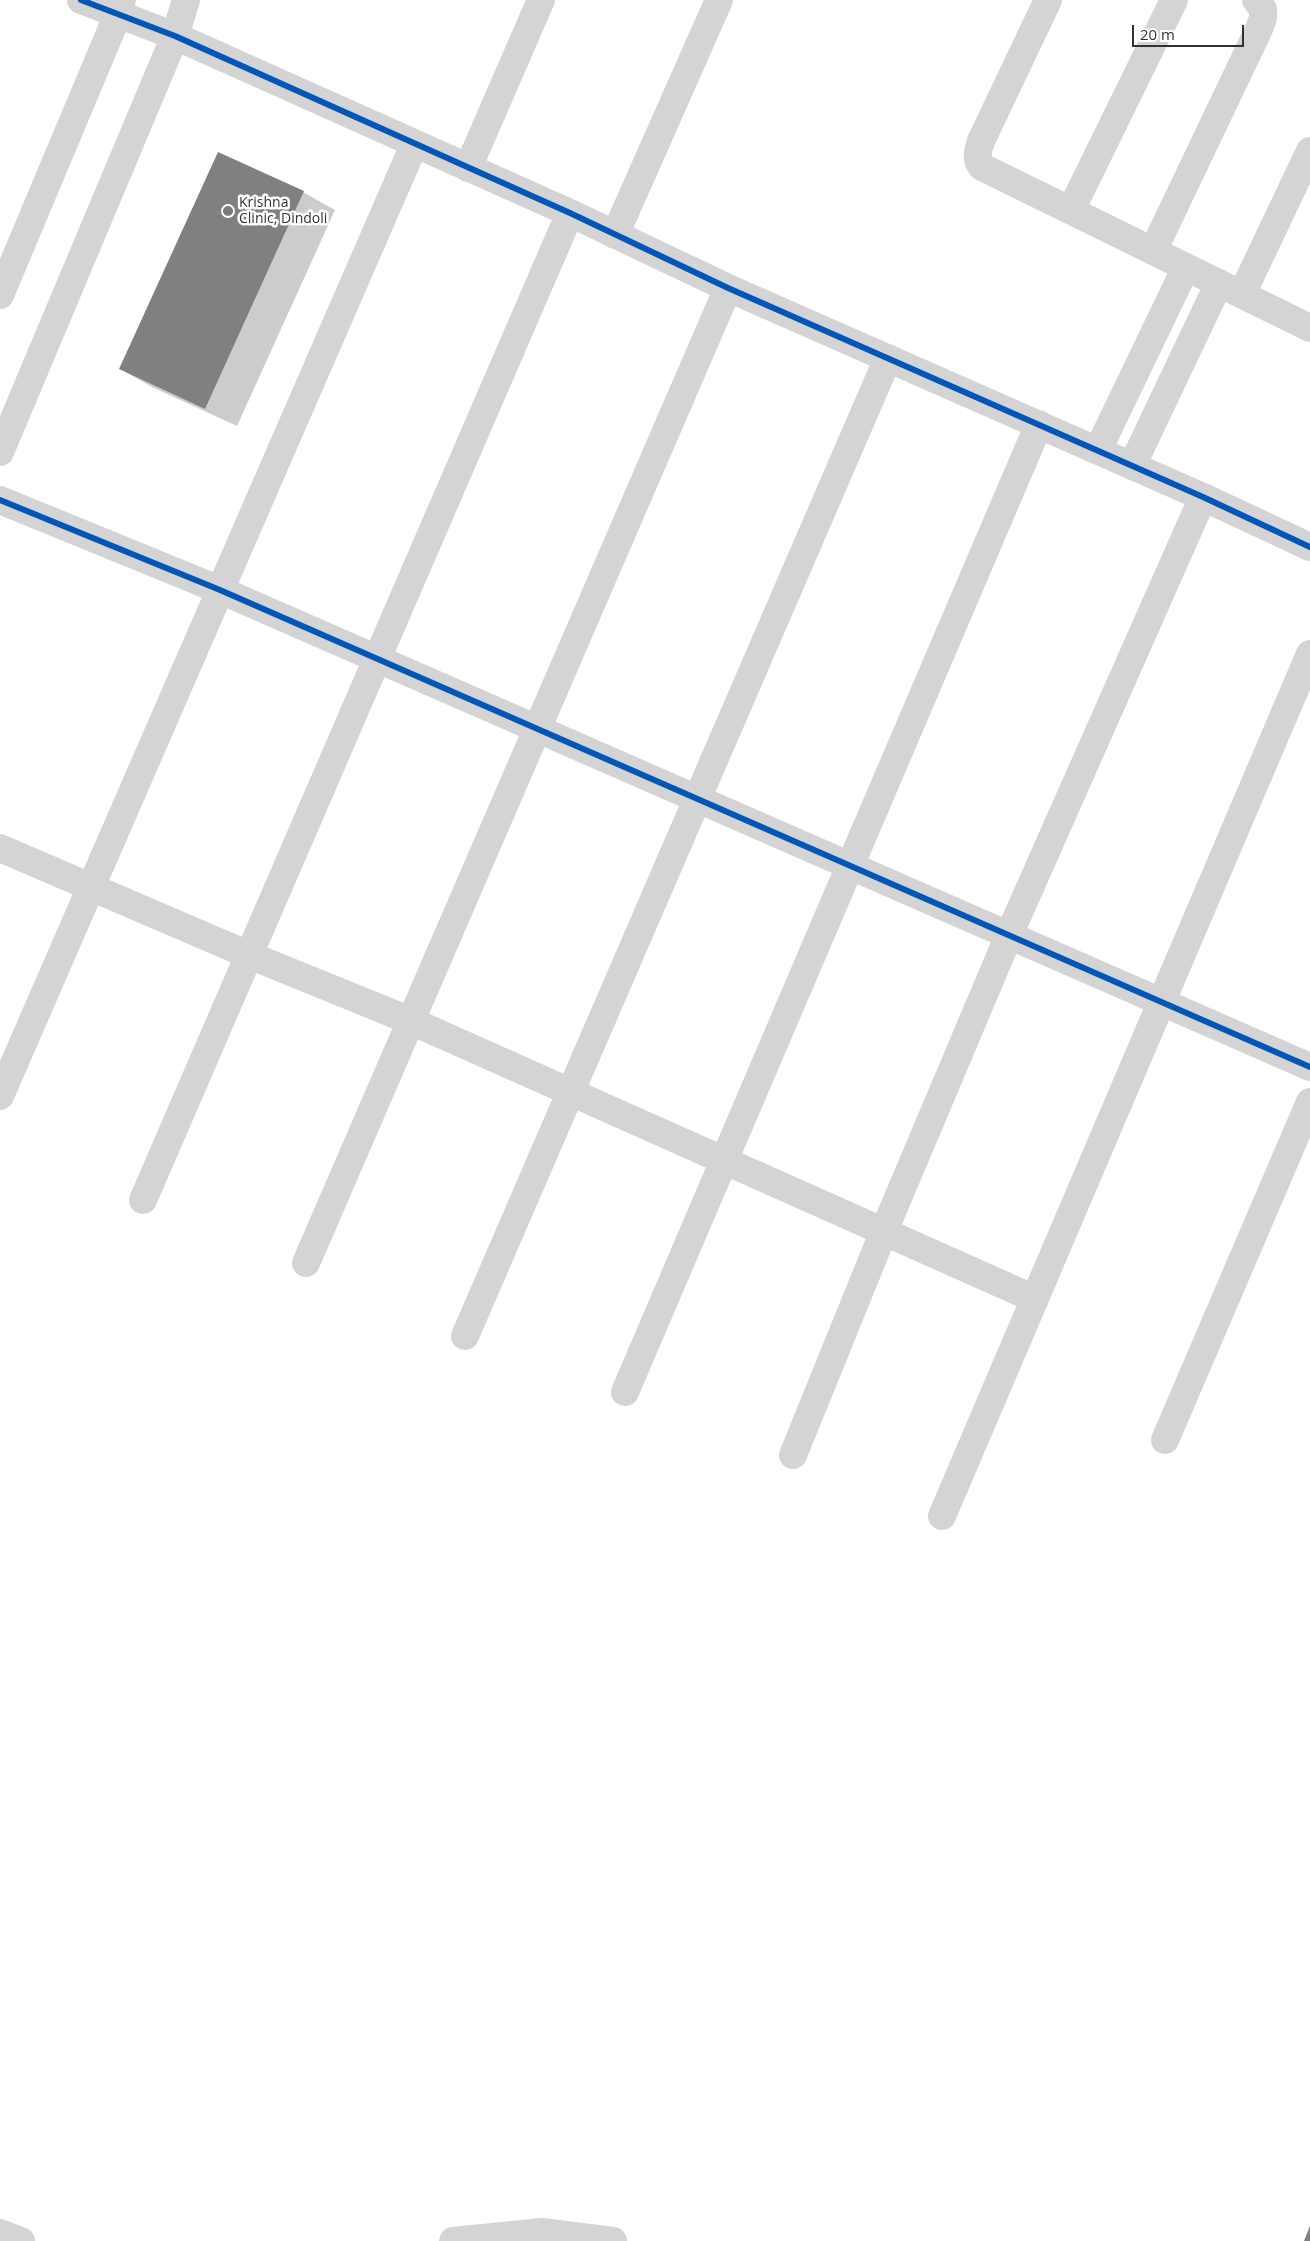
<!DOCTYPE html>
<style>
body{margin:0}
#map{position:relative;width:1310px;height:2241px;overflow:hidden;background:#fff;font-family:"Open Sans",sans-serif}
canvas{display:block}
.scale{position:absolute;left:1132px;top:25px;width:112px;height:22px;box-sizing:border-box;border:2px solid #323232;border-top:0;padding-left:6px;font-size:15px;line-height:18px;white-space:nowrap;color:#323232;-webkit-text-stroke:4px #fff;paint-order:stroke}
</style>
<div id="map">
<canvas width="1310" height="2241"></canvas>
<div class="scale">20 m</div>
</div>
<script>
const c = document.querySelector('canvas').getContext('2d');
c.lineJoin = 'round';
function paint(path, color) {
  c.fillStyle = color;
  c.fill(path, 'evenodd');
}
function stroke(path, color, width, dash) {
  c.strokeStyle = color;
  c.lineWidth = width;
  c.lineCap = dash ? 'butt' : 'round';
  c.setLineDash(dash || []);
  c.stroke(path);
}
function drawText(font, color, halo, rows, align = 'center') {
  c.font = font + ' "Open Sans",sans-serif';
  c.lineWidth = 5;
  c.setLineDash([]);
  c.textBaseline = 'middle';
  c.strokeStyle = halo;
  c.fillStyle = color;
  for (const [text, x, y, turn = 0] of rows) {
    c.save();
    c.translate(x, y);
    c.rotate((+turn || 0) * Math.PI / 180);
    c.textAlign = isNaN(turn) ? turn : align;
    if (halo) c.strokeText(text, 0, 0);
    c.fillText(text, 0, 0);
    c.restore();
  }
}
paint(new Path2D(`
 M 303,192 L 335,210 L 237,426 L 152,387 L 120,369 Z`), '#0003');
paint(new Path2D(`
 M 218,152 L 304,191 L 205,409 L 119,369 Z
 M 1310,2226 L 1310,2241 L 1304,2241 Z`), '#808080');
stroke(new Path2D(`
 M 81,0 L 175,36 L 570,213 L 728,288 L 1203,497 L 1310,547
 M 1048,0 L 981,141 C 978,150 975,159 982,167 L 1310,328
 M 468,168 L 541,0
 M 1071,210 L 1174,0
 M 615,235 L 719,0
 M 1153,251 L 1259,29 L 1263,18 L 1263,9 L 1256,0
 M 1242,294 L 1310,151
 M 0,295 L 118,14 L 122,0
 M 1098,450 L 1186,267
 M 0,452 L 175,36 L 186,0
 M 1132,466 L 1219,283
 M 0,500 L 220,590 L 1310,1067
 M 0,848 L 249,955 L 411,1021 L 1035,1299
 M 0,1096 L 414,145
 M 143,1200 L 570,213
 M 306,1263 L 728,288
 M 465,1336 L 888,358
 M 625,1392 L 1039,424
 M 1165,1440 L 1310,1102
 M 793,1455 L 884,1231 L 1009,935 L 1203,497
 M 942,1516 L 1310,654
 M 0,2233 L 21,2241
 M 453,2241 L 542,2232 L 613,2241`), '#d4d4d4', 28);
stroke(new Path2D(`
 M 81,0 L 175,36 L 570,213 L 728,288 L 1203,497 L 1310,547
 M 0,500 L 220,590 L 1310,1067`), '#0057b8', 6);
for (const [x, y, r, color] of [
 [228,211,6,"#7a7a7a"]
]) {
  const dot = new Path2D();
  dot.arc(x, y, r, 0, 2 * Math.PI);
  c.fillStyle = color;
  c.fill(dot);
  stroke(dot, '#fff', 2);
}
drawText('14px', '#323232', '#fff', [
 ["Krishna",239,203],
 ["Clinic, Dindoli",239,219]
], 'left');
</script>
